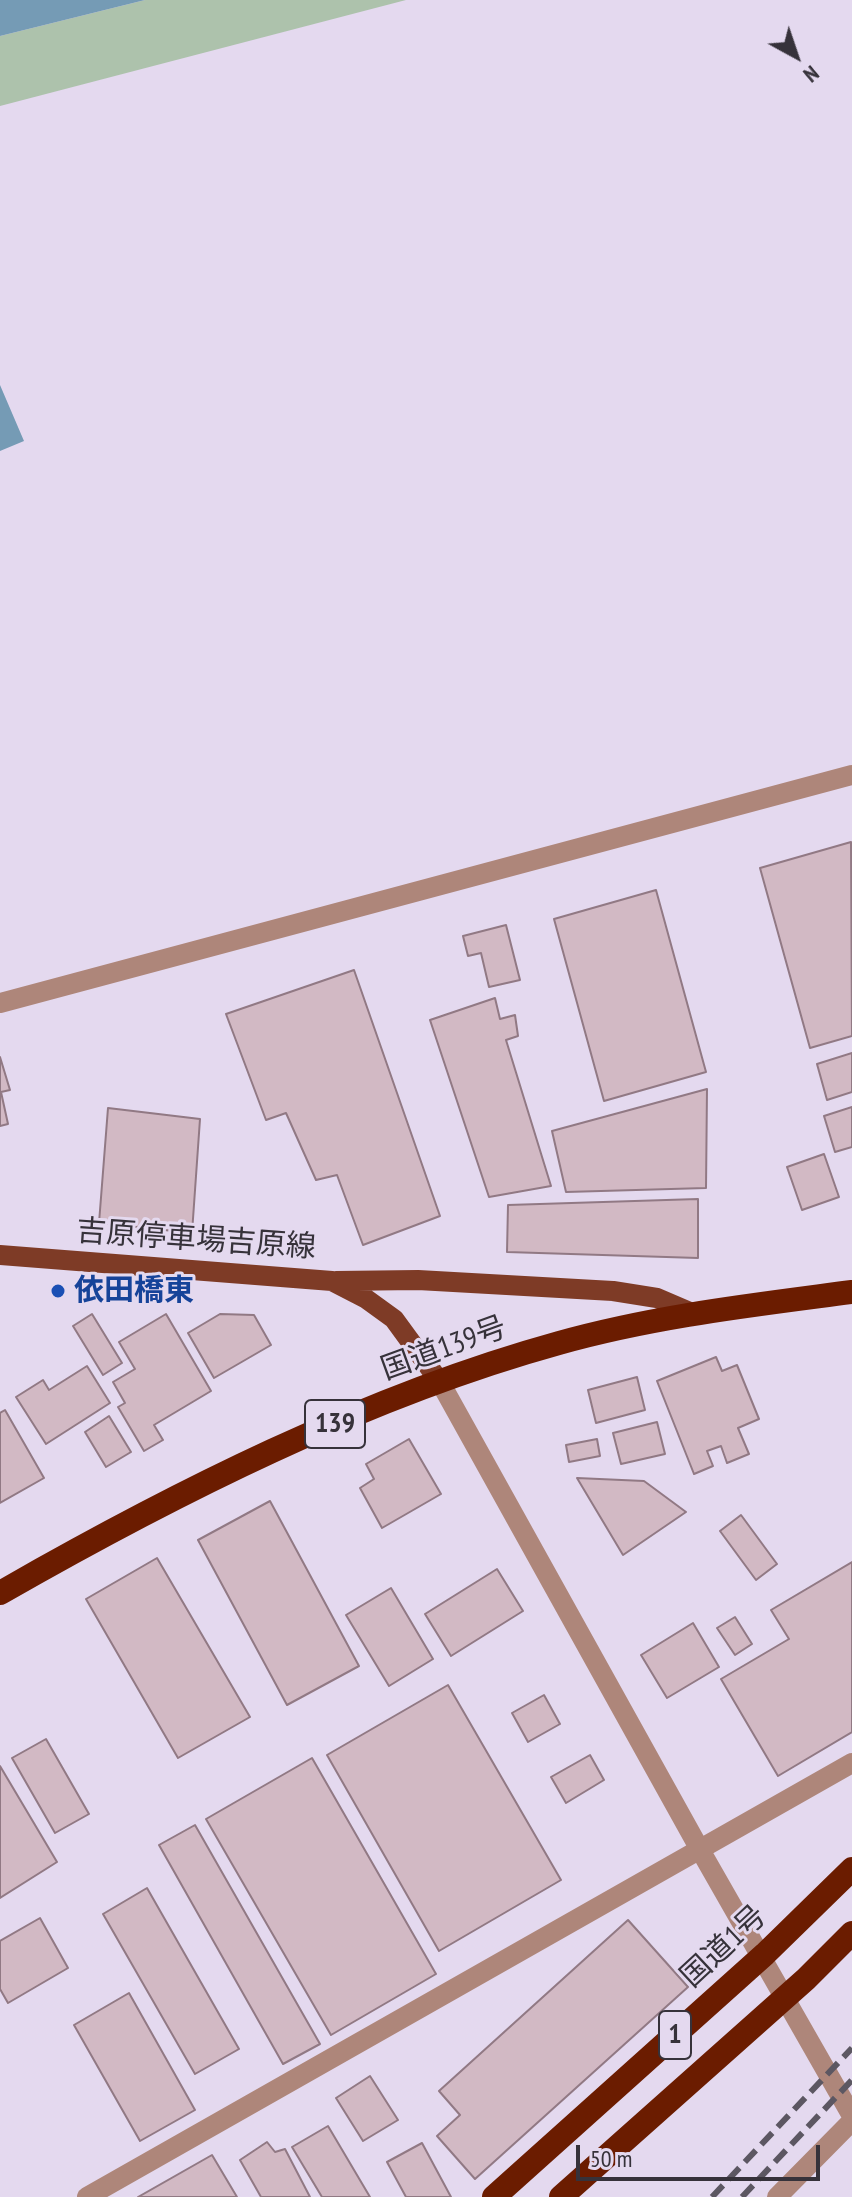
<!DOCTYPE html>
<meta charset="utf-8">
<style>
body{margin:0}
#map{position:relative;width:852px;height:2197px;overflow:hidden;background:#e4d9ef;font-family:"PT Sans Narrow",sans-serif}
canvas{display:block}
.north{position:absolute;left:756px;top:16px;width:80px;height:80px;-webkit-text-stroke:6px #e4d9ef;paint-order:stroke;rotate:140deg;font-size:22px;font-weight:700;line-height:32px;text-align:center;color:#36323a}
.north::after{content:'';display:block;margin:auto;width:28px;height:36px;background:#36323a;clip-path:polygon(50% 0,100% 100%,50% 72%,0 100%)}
.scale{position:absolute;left:576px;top:2145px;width:244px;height:36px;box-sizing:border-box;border:4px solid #36323a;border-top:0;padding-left:10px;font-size:24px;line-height:28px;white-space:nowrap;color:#36323a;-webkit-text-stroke:6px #e4d9ef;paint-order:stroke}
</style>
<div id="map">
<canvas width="852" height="2197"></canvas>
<div class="north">N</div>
<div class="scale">50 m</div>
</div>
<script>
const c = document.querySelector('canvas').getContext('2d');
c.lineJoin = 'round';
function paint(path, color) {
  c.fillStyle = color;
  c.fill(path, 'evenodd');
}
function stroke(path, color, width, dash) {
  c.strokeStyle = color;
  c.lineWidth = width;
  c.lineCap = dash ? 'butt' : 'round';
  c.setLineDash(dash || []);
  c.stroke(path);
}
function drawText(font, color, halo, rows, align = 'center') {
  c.font = font + ' "PT Sans Narrow","Noto Sans JP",sans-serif';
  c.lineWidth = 6;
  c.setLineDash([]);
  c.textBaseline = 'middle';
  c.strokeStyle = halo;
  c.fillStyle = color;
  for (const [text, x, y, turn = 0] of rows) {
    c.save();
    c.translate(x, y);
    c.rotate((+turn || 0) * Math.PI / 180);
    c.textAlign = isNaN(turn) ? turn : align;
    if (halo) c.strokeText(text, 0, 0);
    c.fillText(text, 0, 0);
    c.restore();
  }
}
paint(new Path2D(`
 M 145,0 L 406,0 L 0,106 L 0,36 Z`), '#adc2ac');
paint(new Path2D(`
 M 0,0 L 145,0 L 0,36 Z
 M 0,385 L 24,441 L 0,451 Z`), '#759bb5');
const building = new Path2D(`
 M 851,842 L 852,1036 L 810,1048 L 760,868 Z
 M 656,890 L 706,1072 L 604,1101 L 554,919 Z
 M 506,925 L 520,980 L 489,987 L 481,953 L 468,956 L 463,936 Z
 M 354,970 L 440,1216 L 363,1245 L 337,1175 L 316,1180 L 286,1113 L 266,1120 L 226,1014 Z
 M 495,998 L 500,1019 L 515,1015 L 518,1036 L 506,1040 L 551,1186 L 489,1197 L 430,1020 Z
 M 852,1053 L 852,1092 L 827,1100 L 817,1064 Z
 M 0,1057 L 10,1090 L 1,1092 L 8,1124 L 0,1126 Z
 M 707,1089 L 706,1188 L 566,1192 L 552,1131 Z
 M 852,1107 L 852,1147 L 835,1152 L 824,1116 Z
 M 108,1108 L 200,1119 L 192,1233 L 99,1223 Z
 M 824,1154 L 839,1197 L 802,1210 L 787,1167 Z
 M 698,1199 L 698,1258 L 507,1252 L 508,1205 Z
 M 92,1314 L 122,1363 L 103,1375 L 73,1326 Z
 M 166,1314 L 211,1391 L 154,1425 L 163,1440 L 144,1451 L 118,1407 L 125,1403 L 113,1382 L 135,1369 L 119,1342 Z
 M 220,1314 L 254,1315 L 271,1345 L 214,1378 L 188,1333 Z
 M 716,1357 L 722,1371 L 737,1365 L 759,1419 L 738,1428 L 749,1454 L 727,1463 L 721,1446 L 707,1451 L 713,1466 L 694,1474 L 657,1381 Z
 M 87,1366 L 110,1403 L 46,1444 L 16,1397 L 43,1380 L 49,1390 Z
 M 637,1377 L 645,1410 L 596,1423 L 588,1390 Z
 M 5,1410 L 44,1478 L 0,1503 L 0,1413 Z
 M 109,1416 L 131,1452 L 106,1467 L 85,1432 Z
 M 657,1422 L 665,1454 L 621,1464 L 613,1433 Z
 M 409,1439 L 441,1494 L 382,1528 L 360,1488 L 374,1479 L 366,1464 Z
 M 597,1439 L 600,1456 L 569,1462 L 566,1445 Z
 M 577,1478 L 644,1481 L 686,1512 L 623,1555 Z
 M 270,1501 L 359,1666 L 287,1705 L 198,1540 Z
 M 741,1515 L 777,1564 L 756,1580 L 720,1531 Z
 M 157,1558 L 250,1717 L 178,1758 L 86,1599 Z
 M 852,1562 L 852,1732 L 778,1776 L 721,1679 L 789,1639 L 771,1610 Z
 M 497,1569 L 523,1611 L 451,1656 L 425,1614 Z
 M 391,1588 L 433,1659 L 389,1686 L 346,1615 Z
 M 735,1617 L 752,1644 L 735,1655 L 717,1628 Z
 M 693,1623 L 719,1667 L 667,1698 L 641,1655 Z
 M 448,1685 L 561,1880 L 439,1951 L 327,1755 Z
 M 544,1695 L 560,1724 L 528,1742 L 512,1713 Z
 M 46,1739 L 89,1814 L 55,1833 L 12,1758 Z
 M 590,1755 L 604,1780 L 566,1803 L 551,1777 Z
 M 312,1758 L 436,1974 L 331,2035 L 206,1819 Z
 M 0,1766 L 57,1862 L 0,1898 Z
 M 195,1825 L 320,2044 L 283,2064 L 159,1845 Z
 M 147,1888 L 239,2049 L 195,2074 L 103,1914 Z
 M 40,1918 L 68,1968 L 8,2003 L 0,1989 L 0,1941 Z
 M 628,1920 L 688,1987 L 475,2179 L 437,2136 L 460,2115 L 439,2091 Z
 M 129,1993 L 195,2110 L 140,2141 L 74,2025 Z
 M 370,2076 L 398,2120 L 363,2141 L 336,2098 Z
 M 328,2126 L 370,2197 L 322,2197 L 292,2147 Z
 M 267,2142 L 275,2152 L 285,2149 L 310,2197 L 261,2197 L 240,2160 Z
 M 422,2143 L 451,2197 L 406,2197 L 387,2162 Z
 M 212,2155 L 237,2197 L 138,2197 Z`);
paint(building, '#d2b9c4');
stroke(building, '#917984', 2);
stroke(new Path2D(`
 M 0,1003 L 852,775
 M 440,1382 L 699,1848 L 852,2116
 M 87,2197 L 852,1763
 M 777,2197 L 852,2121`), '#ae867a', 20);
stroke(new Path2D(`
 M 0,1255 L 332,1281 L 365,1298 L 394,1319 L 440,1382
 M 336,1281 L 418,1280 L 613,1291 L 657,1298 L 692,1313`), '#7e3b26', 20);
stroke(new Path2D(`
 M 0,1593 C 173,1494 367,1396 559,1343 C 655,1316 754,1305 852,1292`), '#6b1c00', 24);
stroke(new Path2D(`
 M 712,2197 L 852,2048
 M 742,2197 L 852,2080`), '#5c5762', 6, [16, 8]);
stroke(new Path2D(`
 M 494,2197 L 765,1954 L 852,1869
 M 561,2197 L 806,1979 L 852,1933`), '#6b1c00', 24);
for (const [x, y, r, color] of [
 [58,1291,8,"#1a4fb4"]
]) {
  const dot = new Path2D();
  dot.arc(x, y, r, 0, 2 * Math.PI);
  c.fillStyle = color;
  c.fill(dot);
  stroke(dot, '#e4d9ef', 3);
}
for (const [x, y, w] of [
 [335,1424,60],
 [675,2035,32]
]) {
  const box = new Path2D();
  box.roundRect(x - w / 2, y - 24, w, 48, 6);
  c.fillStyle = '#e4d9ef';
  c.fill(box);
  stroke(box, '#36323a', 2);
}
drawText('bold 28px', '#36323a', null, [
 ["139",335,1424],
 ["1",675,2035]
]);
drawText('30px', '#36323a', '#e4d9ef', [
 ["吉原停車場吉原線",196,1240,4],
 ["国道139号",444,1349,-20],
 ["国道1号",724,1947,-43]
]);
drawText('bold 30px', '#164399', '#e4d9ef', [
 ["依田橋東",74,1291]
], 'left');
</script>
